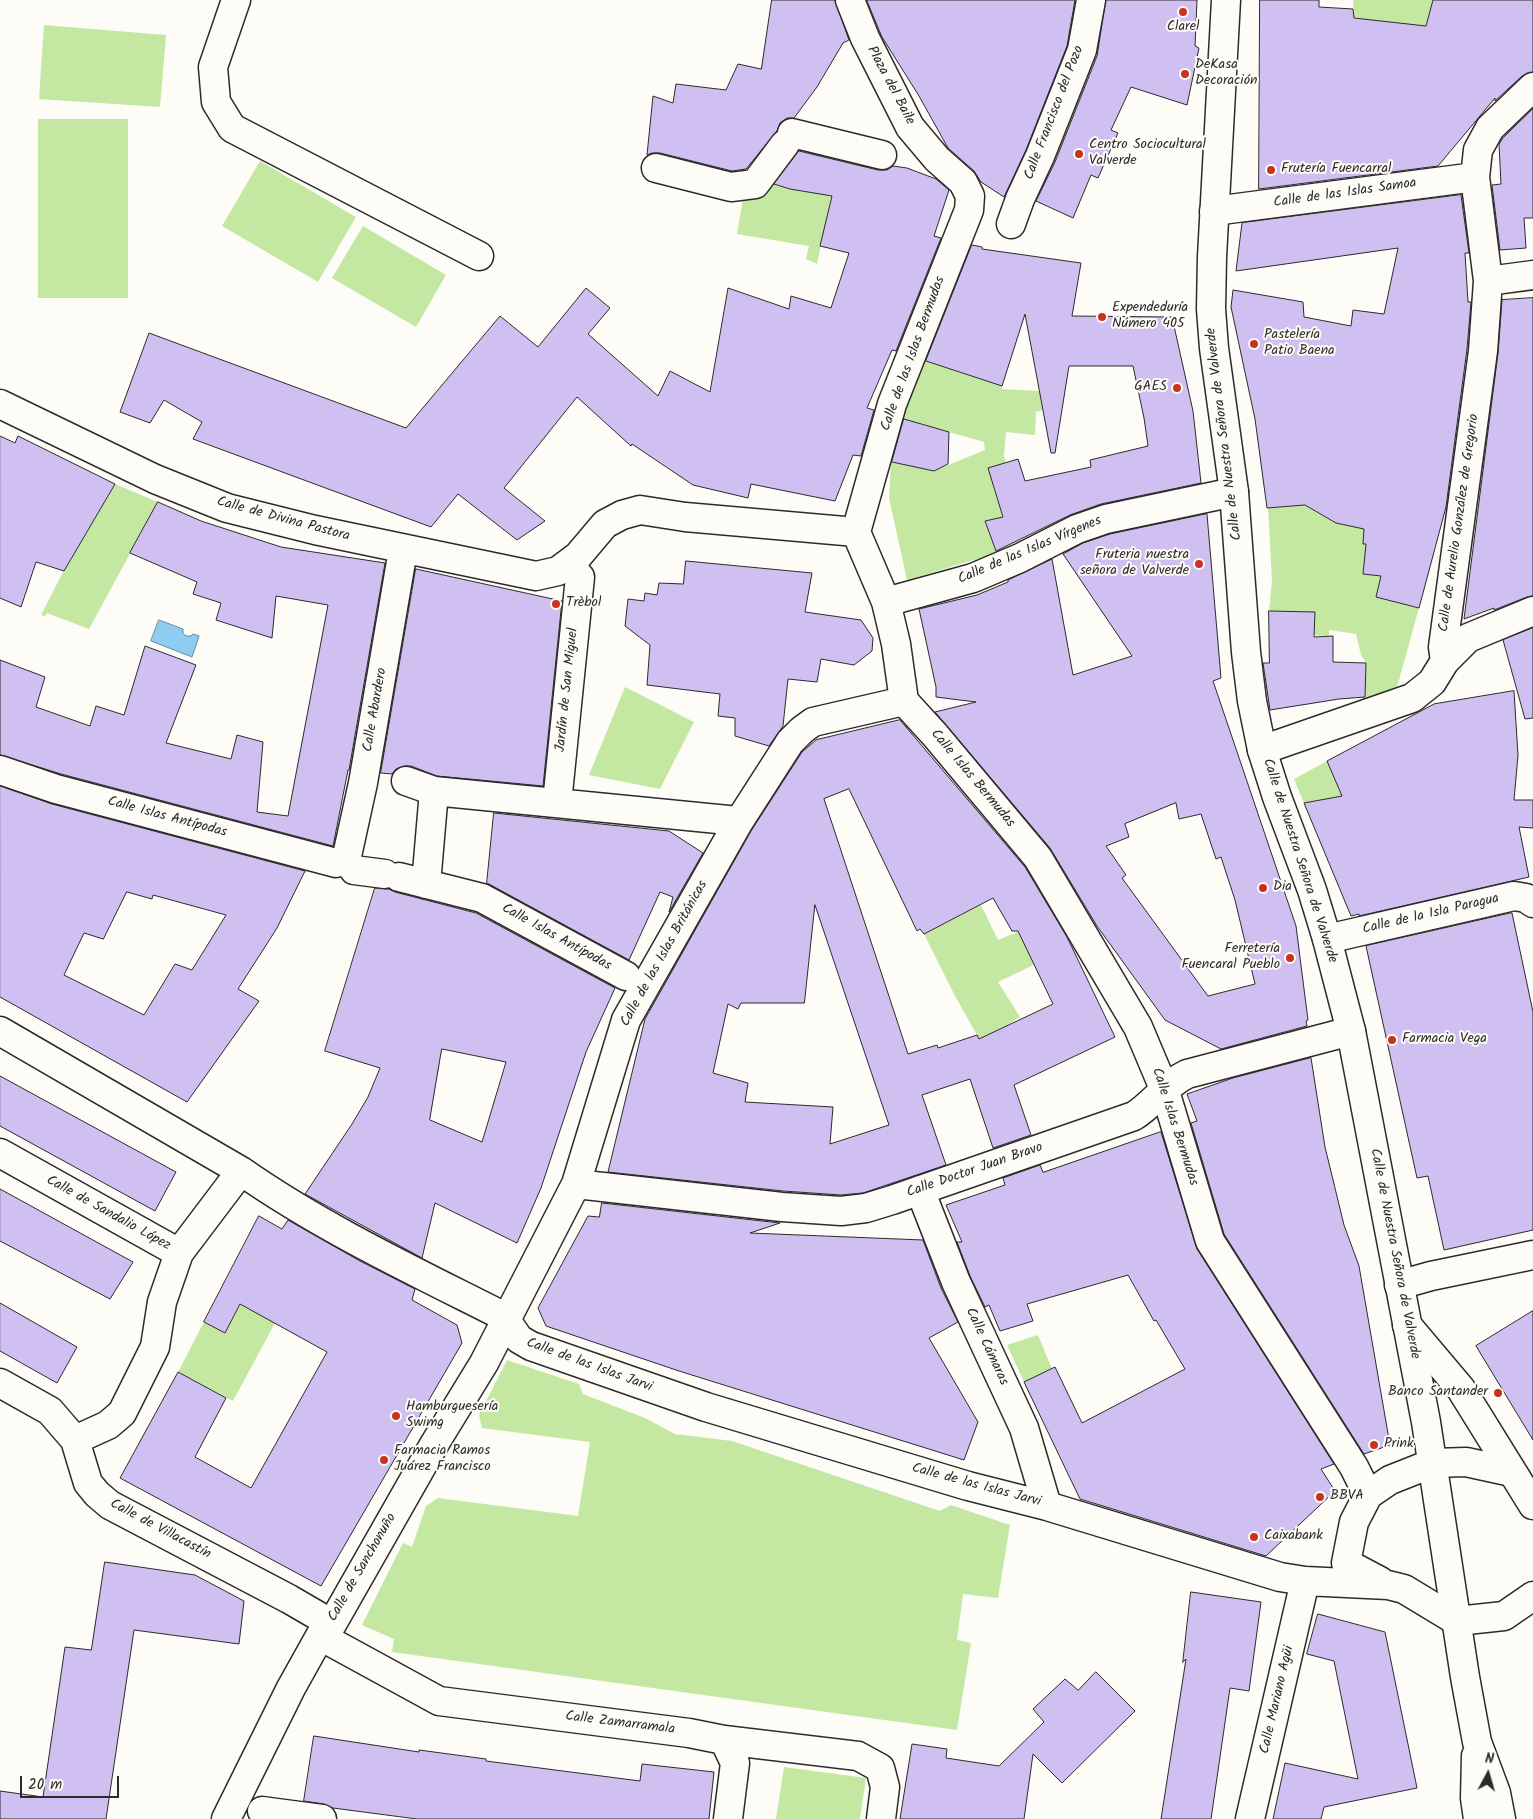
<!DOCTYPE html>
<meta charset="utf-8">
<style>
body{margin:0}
#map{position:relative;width:1533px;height:1819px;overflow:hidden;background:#fdfcf7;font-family:Kalam,sans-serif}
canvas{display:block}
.north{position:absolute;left:1463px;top:1749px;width:50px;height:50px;-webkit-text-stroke:4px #fdfcf7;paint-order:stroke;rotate:6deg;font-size:14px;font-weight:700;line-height:20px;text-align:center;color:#2b2b2b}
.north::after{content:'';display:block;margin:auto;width:18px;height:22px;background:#2b2b2b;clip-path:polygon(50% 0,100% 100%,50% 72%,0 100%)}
.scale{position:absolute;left:20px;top:1776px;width:99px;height:22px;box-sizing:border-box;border:2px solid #2b2b2b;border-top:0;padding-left:6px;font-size:15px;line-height:18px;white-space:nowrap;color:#2b2b2b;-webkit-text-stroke:4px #fdfcf7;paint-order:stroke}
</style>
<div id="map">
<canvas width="1533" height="1819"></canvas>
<div class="north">N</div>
<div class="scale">20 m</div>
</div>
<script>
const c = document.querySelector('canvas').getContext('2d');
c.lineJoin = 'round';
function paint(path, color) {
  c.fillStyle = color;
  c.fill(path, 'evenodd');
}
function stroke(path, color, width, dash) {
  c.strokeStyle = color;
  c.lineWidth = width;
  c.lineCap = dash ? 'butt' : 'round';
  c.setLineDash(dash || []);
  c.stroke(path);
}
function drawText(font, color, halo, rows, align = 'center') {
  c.font = font + ' Kalam,sans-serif';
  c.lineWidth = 4;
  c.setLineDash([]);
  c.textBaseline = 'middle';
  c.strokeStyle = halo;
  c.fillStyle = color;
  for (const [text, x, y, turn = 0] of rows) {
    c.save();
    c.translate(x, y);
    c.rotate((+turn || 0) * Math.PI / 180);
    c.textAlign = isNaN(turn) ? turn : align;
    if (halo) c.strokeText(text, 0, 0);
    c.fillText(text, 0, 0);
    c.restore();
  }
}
paint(new Path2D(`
 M 1353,0 L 1433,0 L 1426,26 L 1354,18 Z
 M 44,25 L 166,35 L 160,107 L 39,99 Z
 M 38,119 L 128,119 L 128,298 L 38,298 Z
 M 810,149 L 840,155 L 817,264 L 806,259 L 809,246 L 737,234 L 743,198 L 767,182 L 799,190 Z
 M 260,161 L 356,217 L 318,282 L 222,226 Z
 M 363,226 L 446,275 L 416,327 L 332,278 Z
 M 923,360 L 1002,386 L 1002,389 L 1039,391 L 1043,410 L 1036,412 L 1035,435 L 1006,432 L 1004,456 L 1006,463 L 997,466 L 993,486 L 1003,517 L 985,521 L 997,553 L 907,580 L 889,498 L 891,462 L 934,471 L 985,450 L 984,442 L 900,418 Z
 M 115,484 L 158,502 L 89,629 L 47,613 L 45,616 L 41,615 L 61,576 Z
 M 1305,505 L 1336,523 L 1365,524 L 1363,544 L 1366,544 L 1363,573 L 1381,576 L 1376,597 L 1419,608 L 1396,691 L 1365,697 L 1366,663 L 1361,655 L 1356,634 L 1329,630 L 1329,636 L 1314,635 L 1315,612 L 1269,611 L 1272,580 L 1268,508 Z
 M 625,687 L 694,722 L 660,789 L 589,775 Z
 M 1327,761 L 1338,786 L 1353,794 L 1304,803 L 1294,779 Z
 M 981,905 L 998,940 L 1055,917 L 1071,947 L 998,982 L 1020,1017 L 980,1043 L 977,1035 L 955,996 L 924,934 Z
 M 249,1288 L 275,1323 L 233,1401 L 178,1372 L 204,1322 L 225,1333 Z
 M 1038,1335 L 1052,1369 L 1024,1382 L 1007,1345 Z
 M 507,1360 L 579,1384 L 583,1394 L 645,1418 L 675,1434 L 732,1441 L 940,1511 L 951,1505 L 1010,1525 L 998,1598 L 963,1594 L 957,1640 L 971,1643 L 957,1730 L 392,1652 L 394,1639 L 362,1625 L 403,1543 L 412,1547 L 426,1506 L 438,1498 L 578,1516 L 590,1442 L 482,1428 L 479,1415 Z
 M 784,1767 L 866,1778 L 860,1819 L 776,1819 Z`), '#c4e8a2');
const water = new Path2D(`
 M 159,620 L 183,629 L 183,633 L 186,636 L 191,636 L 193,634 L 199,636 L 192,657 L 151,641 Z`);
paint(water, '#8ecdef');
stroke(water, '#668ca1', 1);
const building = new Path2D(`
 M 772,0 L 835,0 L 849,40 L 843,43 L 817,87 L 794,118 L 787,118 L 780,123 L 777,131 L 746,169 L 732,171 L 660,153 L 652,153 L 647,155 L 653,96 L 673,103 L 676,84 L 726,90 L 738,64 L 761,69 Z
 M 867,0 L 1075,0 L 1067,46 L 1026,150 L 1004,197 L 981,182 L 974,171 L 948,148 L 919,96 L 882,37 Z
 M 1106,0 L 1197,0 L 1195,46 L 1199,48 L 1187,105 L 1131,87 L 1111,130 L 1118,133 L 1098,178 L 1091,175 L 1073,218 L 1036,201 L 1055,162 L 1097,56 Z
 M 1260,0 L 1319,0 L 1319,7 L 1353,9 L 1354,18 L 1426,26 L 1433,0 L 1533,0 L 1533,72 L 1522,76 L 1495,101 L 1495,98 L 1438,166 L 1259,189 Z
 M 1533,109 L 1533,218 L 1524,218 L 1526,248 L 1500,250 L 1492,185 L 1501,184 L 1499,144 L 1503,138 Z
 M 799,151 L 878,170 L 887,170 L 893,166 L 907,168 L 936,179 L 949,190 L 934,236 L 941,238 L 896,351 L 892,350 L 867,408 L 874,410 L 861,456 L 853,455 L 835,501 L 751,484 L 748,498 L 693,485 L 632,444 L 631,446 L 577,397 L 504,488 L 545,521 L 517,540 L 458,494 L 431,527 L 193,439 L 202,422 L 164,400 L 150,423 L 120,412 L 149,333 L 406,428 L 500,316 L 538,347 L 586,288 L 610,308 L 588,334 L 658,396 L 670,371 L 710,392 L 728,288 L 789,309 L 791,296 L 831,308 L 849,253 L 820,246 L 832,196 L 790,189 L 774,184 Z
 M 1461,195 L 1469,253 L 1465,253 L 1468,302 L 1471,302 L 1467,349 L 1446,507 L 1419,608 L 1376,597 L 1381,576 L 1363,574 L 1366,544 L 1363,544 L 1364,529 L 1336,523 L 1305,505 L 1267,508 L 1255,419 L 1231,307 L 1233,290 L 1303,302 L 1304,317 L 1351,326 L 1353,310 L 1384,314 L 1398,248 L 1236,271 L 1242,223 Z
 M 972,245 L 982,247 L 982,249 L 1081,263 L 1072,316 L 1172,317 L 1193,411 L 1201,483 L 1101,504 L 1070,515 L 996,551 L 985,521 L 1003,517 L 988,468 L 1018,459 L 1025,481 L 1091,467 L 1090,460 L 1148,446 L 1144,418 L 1133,366 L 1069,366 L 1055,453 L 1051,453 L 1025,314 L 1002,386 L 926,361 Z
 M 1533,298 L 1533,596 L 1527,597 L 1494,610 L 1494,608 L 1464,619 L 1498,353 L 1502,300 Z
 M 904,419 L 949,432 L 948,464 L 934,471 L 892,462 Z
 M 0,436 L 15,443 L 18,436 L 115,484 L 64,571 L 36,562 L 21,607 L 0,598 Z
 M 158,502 L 201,521 L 281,547 L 385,563 L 349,770 L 348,770 L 333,846 L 61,774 L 0,755 L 0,660 L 45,677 L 36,707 L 90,726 L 96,706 L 124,715 L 145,646 L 196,665 L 166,743 L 231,759 L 237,735 L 263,742 L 257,812 L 288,816 L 328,605 L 276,596 L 272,638 L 216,620 L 221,603 L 193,594 L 197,582 L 130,553 Z
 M 1207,514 L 1221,678 L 1213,681 L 1296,926 L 1308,1020 L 1306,1021 L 1307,1026 L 1221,1049 L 1165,1020 L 1097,926 L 1050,848 L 935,712 L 976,702 L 936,697 L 936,687 L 919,609 L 977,595 L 1008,582 L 1008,580 L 1052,559 L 1073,675 L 1132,656 L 1063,554 L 1083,543 L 1110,534 ZM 1176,803 L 1179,819 L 1201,814 L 1216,859 L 1221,857 L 1235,900 L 1255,984 L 1208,996 L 1122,878 L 1126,875 L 1106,846 L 1129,837 L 1125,824 Z
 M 686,561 L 812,573 L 805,612 L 861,620 L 873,638 L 872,651 L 854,665 L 821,659 L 817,682 L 788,679 L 783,726 L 769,746 L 735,736 L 735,718 L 718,716 L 720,694 L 647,685 L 650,645 L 625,626 L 628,599 L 644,601 L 645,593 L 657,595 L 659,583 L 683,584 Z
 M 416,569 L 562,601 L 543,786 L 437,776 L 411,766 L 404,766 L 396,769 L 392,774 L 381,773 Z
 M 1269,611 L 1315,612 L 1314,637 L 1333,636 L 1333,662 L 1366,663 L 1365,697 L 1339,699 L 1270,710 L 1263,663 L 1269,663 Z
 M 1533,628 L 1533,718 L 1525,719 L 1503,640 Z
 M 1514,691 L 1518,755 L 1514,800 L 1533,800 L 1533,828 L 1519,827 L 1529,877 L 1359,916 L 1359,914 L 1351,916 L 1304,803 L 1342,796 L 1327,761 L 1434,704 Z
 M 900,720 L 1025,867 L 1067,937 L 1115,1037 L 1014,1085 L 1031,1135 L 993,1148 L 970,1079 L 922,1095 L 946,1165 L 863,1193 L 841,1195 L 783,1191 L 608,1172 L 645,1019 L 751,831 L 802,752 L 816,740 ZM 849,789 L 917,931 L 920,929 L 924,934 L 993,898 L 1012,931 L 1018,931 L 1053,1004 L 979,1039 L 977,1035 L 938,1048 L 937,1045 L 908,1054 L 824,799 ZM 815,905 L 889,1125 L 830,1144 L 833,1107 L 745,1102 L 748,1083 L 713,1073 L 728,1004 L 738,1009 L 741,1003 L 804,1003 Z
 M 0,786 L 52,804 L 305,871 L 277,928 L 238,989 L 259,1001 L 187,1102 L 0,997 ZM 127,892 L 152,899 L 153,895 L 226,915 L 192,970 L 175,964 L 144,1015 L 64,975 L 84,933 L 103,939 Z
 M 494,813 L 669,831 L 703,853 L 669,912 L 673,897 L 660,892 L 629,960 L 487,883 Z
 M 375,888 L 389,889 L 395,892 L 476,913 L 615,988 L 586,1052 L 541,1188 L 517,1243 L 435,1203 L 422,1258 L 305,1194 L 352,1124 L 368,1097 L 380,1068 L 325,1051 ZM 442,1049 L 506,1062 L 482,1142 L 430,1120 Z
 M 1512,913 L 1533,1012 L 1533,1230 L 1444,1250 L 1428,1176 L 1417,1178 L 1366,946 Z
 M 1311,1058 L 1325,1147 L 1344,1225 L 1359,1266 L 1390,1445 L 1364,1454 L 1224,1234 L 1191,1123 L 1197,1121 L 1187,1094 L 1233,1078 Z
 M 0,1076 L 176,1172 L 155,1211 L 0,1126 Z
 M 1161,1132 L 1197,1249 L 1334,1464 L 1321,1469 L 1335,1491 L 1266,1556 L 1080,1499 L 1024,1382 L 1055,1367 L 1082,1423 L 1185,1369 L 1156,1320 L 1154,1321 L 1128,1275 L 1027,1304 L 1033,1321 L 1000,1331 L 989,1305 L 985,1307 L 970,1276 L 957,1242 L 962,1242 L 946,1205 L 1005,1185 L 1003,1178 L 1040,1165 L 1043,1172 Z
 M 0,1189 L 133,1262 L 110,1299 L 0,1241 Z
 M 602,1203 L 780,1223 L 750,1233 L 923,1240 L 941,1288 L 958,1322 L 929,1338 L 978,1422 L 964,1460 L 679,1371 L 546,1326 L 538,1308 L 588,1216 L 599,1217 Z
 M 259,1216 L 282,1229 L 288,1220 L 360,1261 L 415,1289 L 412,1300 L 457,1325 L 462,1343 L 321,1586 L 120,1478 L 178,1372 L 226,1398 L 195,1457 L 251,1488 L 327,1352 L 240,1304 L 225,1333 L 204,1322 Z
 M 0,1303 L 77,1347 L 57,1383 L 0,1351 Z
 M 1533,1311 L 1533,1440 L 1476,1346 Z
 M 105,1562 L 195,1575 L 244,1601 L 239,1644 L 134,1630 L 106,1819 L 0,1819 L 0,1791 L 43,1797 L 65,1647 L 91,1650 Z
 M 1191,1592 L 1261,1602 L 1249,1691 L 1230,1688 L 1211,1819 L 1161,1819 L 1186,1659 L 1183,1662 Z
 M 1318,1614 L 1385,1632 L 1417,1788 L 1324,1807 L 1321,1819 L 1273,1819 L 1285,1763 L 1358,1779 L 1334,1661 L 1307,1654 Z
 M 1096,1672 L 1135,1711 L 1062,1783 L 1033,1754 L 1024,1819 L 900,1819 L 912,1744 L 947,1749 L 946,1758 L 999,1766 L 1044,1722 L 1033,1709 L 1065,1679 L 1078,1690 Z
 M 314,1736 L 419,1752 L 419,1750 L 486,1759 L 486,1761 L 640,1781 L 642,1764 L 714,1772 L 709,1819 L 417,1819 L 333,1808 L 324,1804 L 304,1801 Z`);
paint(building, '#d0c0f1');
stroke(building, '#2b2b2b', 1);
const minor = new Path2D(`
 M 236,0 L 213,67 L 216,102 L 232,128 L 479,256
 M 850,0 L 865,38 L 910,127 L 937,159 L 963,182 L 970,196 L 969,210 L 892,404 L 856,532 L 886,602 L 896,644 L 904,701
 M 792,133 L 882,155
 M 656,168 L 731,187 L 755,184 L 785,144
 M 1214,211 L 1475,177
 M 1011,224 L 1020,199 L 1040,156 L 1082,50 L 1091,0
 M 1488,281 L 1533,275
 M 0,404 L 155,479 L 227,508 L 315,530 L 536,576 L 558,571 L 578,556 L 605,524 L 622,515 L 640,510 L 685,517 L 856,532
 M 886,602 L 973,578 L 1020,558 L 1077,529 L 1106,519 L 1234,492
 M 1445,661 L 1468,638 L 1533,611
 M 904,701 L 935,735 L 1038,858 L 1138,1027 L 1165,1091 L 1210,1241 L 1354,1467 L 1368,1495
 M 1262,750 L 1412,698 L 1432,682 L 1445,661 L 1443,647 L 1483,351 L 1488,281 L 1475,177 L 1478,150 L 1490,128 L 1533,87
 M 0,770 L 56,789 L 336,863 L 344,861 L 347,856 L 363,783 L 403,550
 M 406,781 L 434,791 L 728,820
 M 557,803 L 580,577
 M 354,870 L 385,874
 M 399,877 L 482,898 L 626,976
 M 426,884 L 434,791
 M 1327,939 L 1514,896 L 1526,898 L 1533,903
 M 0,1031 L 241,1171 C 321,1227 412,1270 499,1314 L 506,1320 L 519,1339 L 531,1346 L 706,1407 L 968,1486 L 1047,1506 L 1280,1577 L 1305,1581 L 1388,1585 L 1404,1589 L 1457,1621 L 1504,1616 L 1533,1596
 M 0,1153 L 179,1253 L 241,1171
 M 576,1184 L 782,1207 L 841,1211 L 866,1208 L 892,1200 L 1134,1116 C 1153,1104 1166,1084 1187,1074 L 1351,1031
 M 920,1190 L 956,1282 L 1024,1428 L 1047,1506
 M 1399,1285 L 1431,1276 L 1533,1255
 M 1407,1325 L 1461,1389 L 1533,1505
 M 0,1383 L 50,1411 L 75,1440 L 88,1483 L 97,1494 L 110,1505 L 289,1599 L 332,1624
 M 75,1440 L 108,1425 L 122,1413 L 155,1347 L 162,1302 L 179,1253
 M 1380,1581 L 1346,1563 L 1354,1522 L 1368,1495 L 1390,1480 L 1433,1463 L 1466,1462 L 1512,1472
 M 320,1636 L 439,1701 L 689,1733 L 724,1740 L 858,1756 L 880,1768 L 885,1787 L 881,1819
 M 724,1740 L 735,1763 L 728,1819
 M 262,1811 L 322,1819
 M 226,1819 L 291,1688 L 320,1636 L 332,1624 L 435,1443 L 484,1363 L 576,1184 L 626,1020 L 738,823 L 790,742 L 802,730 L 813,722 L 904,701
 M 1250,1819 L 1305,1581`);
const major = new Path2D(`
 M 1226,0 L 1212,257 L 1211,309 L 1214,348 L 1234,492 L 1246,652 L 1252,701 L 1262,750 L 1277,797 L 1312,890 L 1327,939 L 1351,1031 L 1426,1422 L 1465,1677 L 1477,1742 L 1496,1793 L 1501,1819
 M 1476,1756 L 1475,1798 L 1478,1819`);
stroke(minor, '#2b2b2b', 31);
stroke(major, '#2b2b2b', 31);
stroke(minor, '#fdfcf7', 28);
stroke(major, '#fdfcf7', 28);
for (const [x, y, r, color] of [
 [1183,12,5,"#c8321e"],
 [1185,74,5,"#c8321e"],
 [1079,154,5,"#c8321e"],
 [1271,170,5,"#c8321e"],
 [1102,317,5,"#c8321e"],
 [1254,344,5,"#c8321e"],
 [1177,388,5,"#c8321e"],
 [1199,564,5,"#c8321e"],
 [556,604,5,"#c8321e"],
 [1263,888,5,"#c8321e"],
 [1290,958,5,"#c8321e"],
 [1392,1040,5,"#c8321e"],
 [1498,1393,5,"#c8321e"],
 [396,1416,5,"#c8321e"],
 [1374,1445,5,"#c8321e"],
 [384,1460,5,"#c8321e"],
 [1320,1497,5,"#c8321e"],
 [1254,1537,5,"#c8321e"]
]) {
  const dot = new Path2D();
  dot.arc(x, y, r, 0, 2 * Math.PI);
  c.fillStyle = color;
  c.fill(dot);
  stroke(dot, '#fdfcf7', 2);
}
drawText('14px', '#2b2b2b', '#fdfcf7', [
 ["Clarel",1183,28,"center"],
 ["DeKasa",1195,66],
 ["Decoración",1195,82],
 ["Centro Sociocultural",1089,146],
 ["Valverde",1089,162],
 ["Frutería Fuencarral",1281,170],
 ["Expendeduría",1112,309],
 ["Número 405",1112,325],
 ["Pastelería",1264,336],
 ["Patio Baena",1264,352],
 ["GAES",1167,388,"right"],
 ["Fruteria nuestra",1189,556,"right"],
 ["señora de Valverde",1189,572,"right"],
 ["Trèbol",566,604],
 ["Dia",1273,888],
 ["Ferretería",1280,950,"right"],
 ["Fuencaral Pueblo",1280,966,"right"],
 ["Farmacia Vega",1402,1040],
 ["Banco Santander",1488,1393,"right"],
 ["Hamburguesería",406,1408],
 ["Swimg",406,1424],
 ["Prink",1384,1445],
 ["Farmacia Ramos",394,1452],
 ["Juárez Francisco",394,1468],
 ["BBVA",1330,1497],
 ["Caixabank",1264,1537]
], 'left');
drawText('14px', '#2b2b2b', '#fdfcf7', [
 ["Plaza del Baile",890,86,62],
 ["Calle Francisco del Pozo",1055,113,-69],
 ["Calle de las Islas Samoa",1345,194,-8],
 ["Calle de las Islas Bermudas",914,354,-70],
 ["Calle de Nuestra Señora de Valverde",1225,434,-97],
 ["Calle de Divina Pastora",283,520,15],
 ["Calle de Aurelio González de Gregorio",1460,523,-82],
 ["Calle de las Islas Vírgenes",1030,551,-23],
 ["Jardín de San Miguel",568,690,-84],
 ["Calle Abardero",376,710,-80],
 ["Calle Islas Bermudas",972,779,50],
 ["Calle Islas Antípodas",167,818,15],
 ["Calle de Nuestra Señora de Valverde",1299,861,72],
 ["Calle de la Isla Paragua",1431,915,-13],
 ["Calle Islas Antípodas",556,938,29],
 ["Calle de las Islas Británicas",665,954,-61],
 ["Calle Islas Bermudas",1174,1127,72],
 ["Calle Doctor Juan Bravo",975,1171,-19],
 ["Calle de Sandalio López",108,1214,29],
 ["Calle de Nuestra Señora de Valverde",1394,1254,79],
 ["Calle Cámaras",986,1347,65],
 ["Calle de las Islas Jarvi",589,1366,20],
 ["Calle de las Islas Jarvi",976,1486,15],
 ["Calle de Villacastín",160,1530,28],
 ["Calle de Sanchonuño",363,1568,-60],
 ["Calle Mariano Agüi",1278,1700,-77],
 ["Calle Zamarramala",620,1724,7]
]);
</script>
